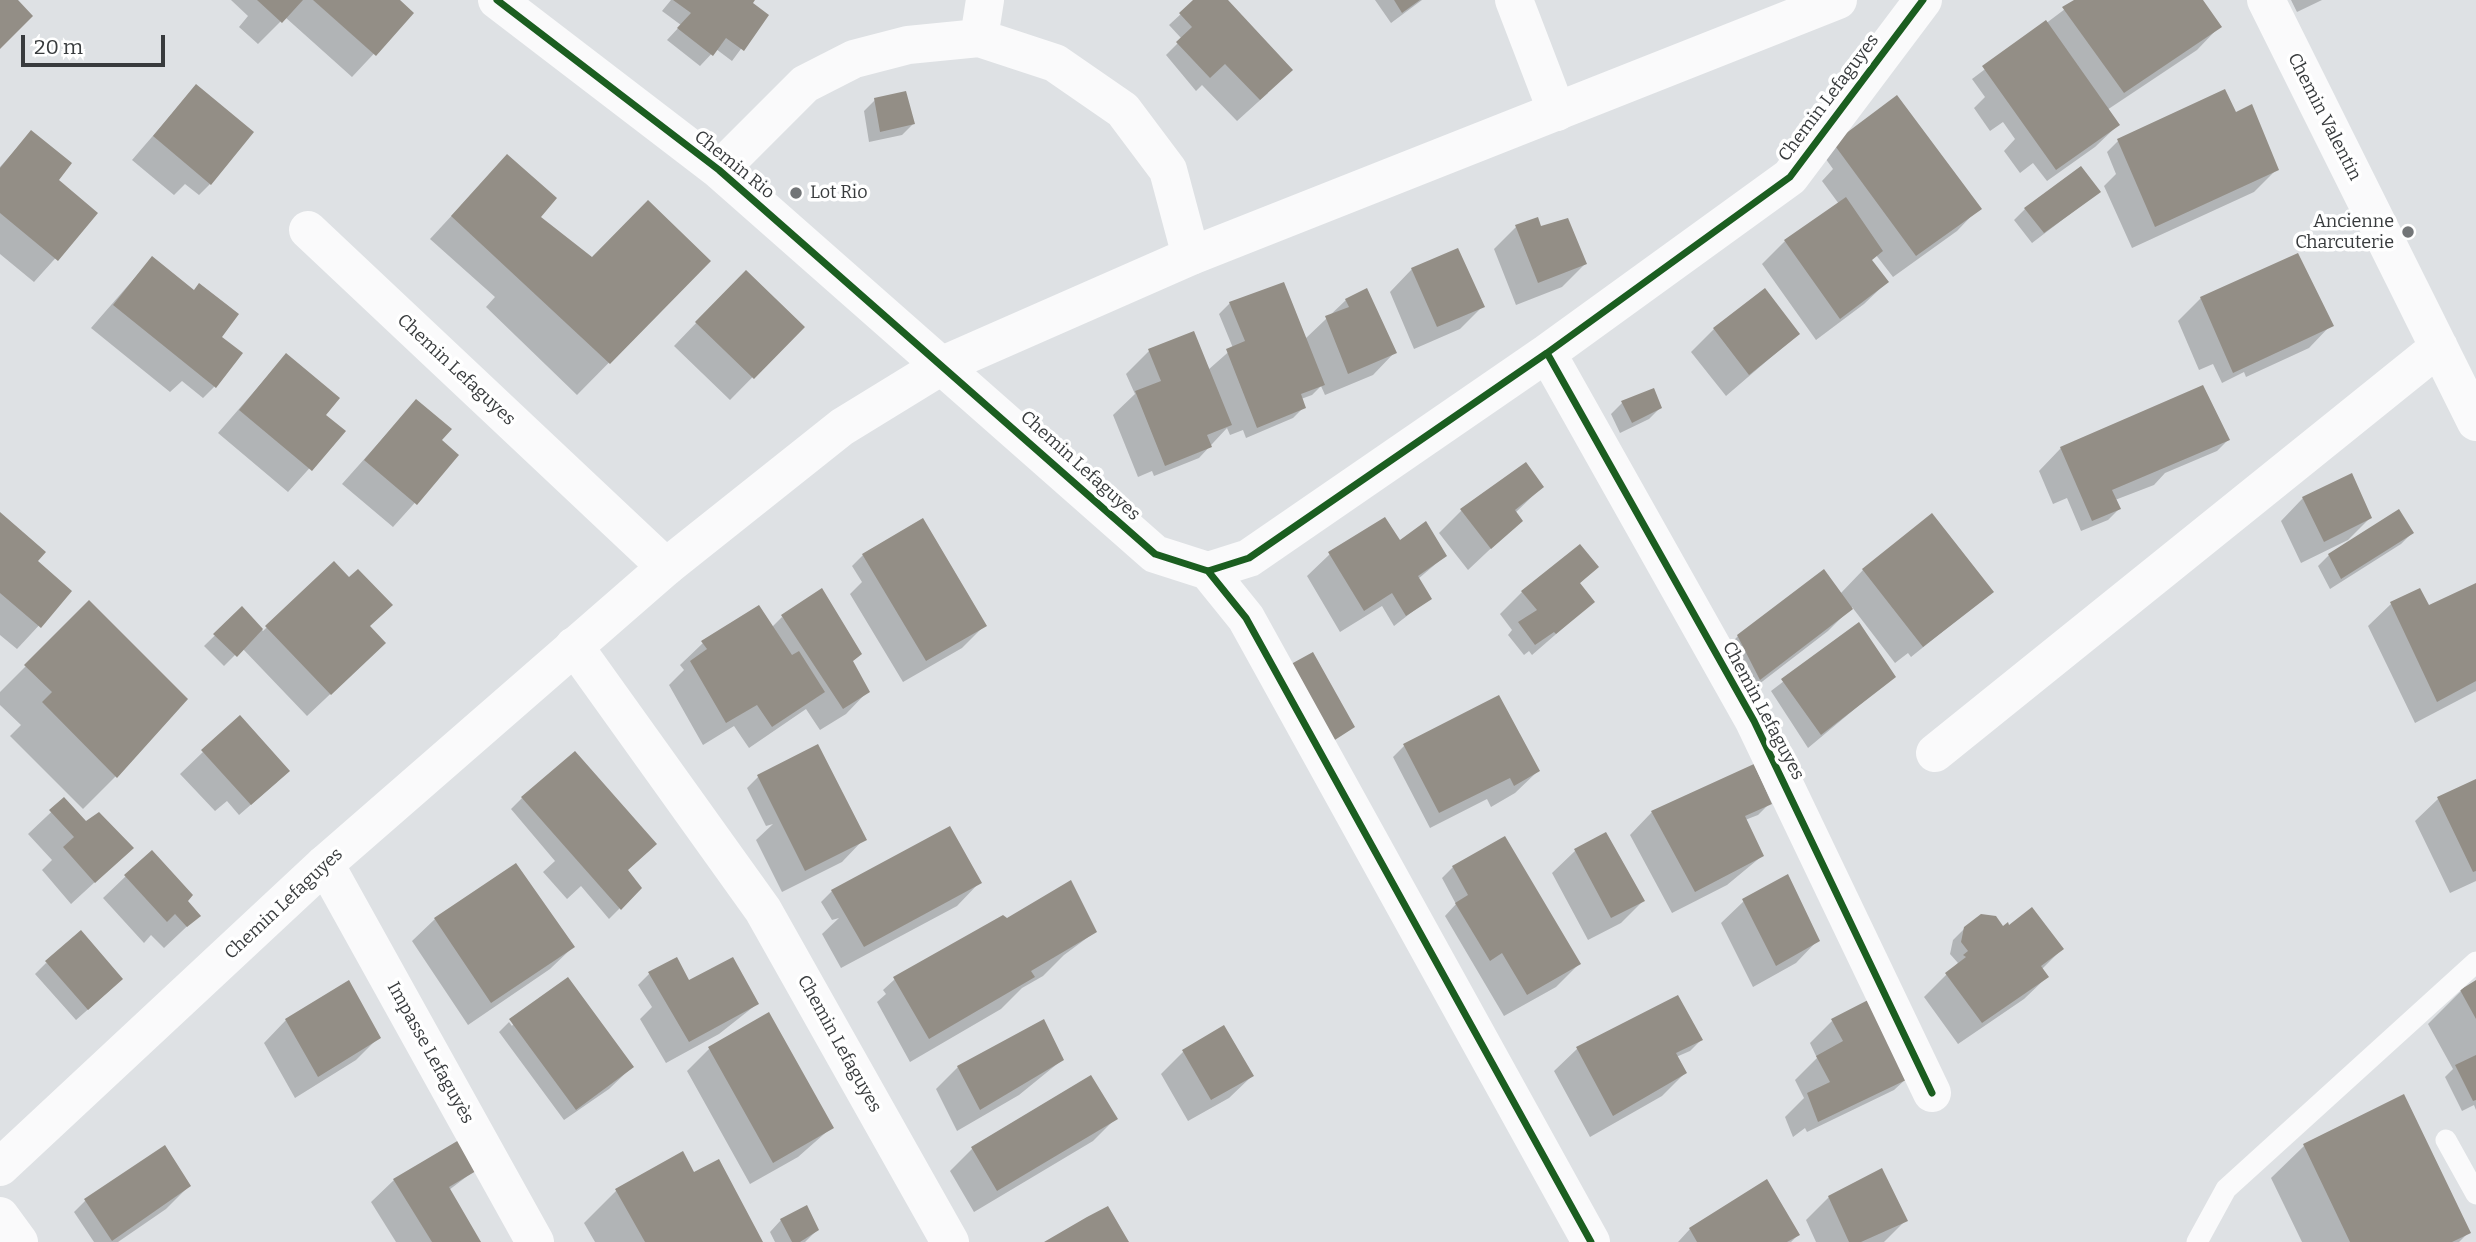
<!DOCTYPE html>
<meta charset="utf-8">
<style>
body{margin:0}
#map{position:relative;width:2476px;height:1242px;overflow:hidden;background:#dee1e4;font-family:Bitter,serif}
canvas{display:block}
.scale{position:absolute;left:21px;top:35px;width:144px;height:32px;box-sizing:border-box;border:4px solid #383b3d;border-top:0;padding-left:9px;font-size:21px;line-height:24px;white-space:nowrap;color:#383b3d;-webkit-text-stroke:5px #fff;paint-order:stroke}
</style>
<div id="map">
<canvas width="2476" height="1242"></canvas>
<div class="scale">20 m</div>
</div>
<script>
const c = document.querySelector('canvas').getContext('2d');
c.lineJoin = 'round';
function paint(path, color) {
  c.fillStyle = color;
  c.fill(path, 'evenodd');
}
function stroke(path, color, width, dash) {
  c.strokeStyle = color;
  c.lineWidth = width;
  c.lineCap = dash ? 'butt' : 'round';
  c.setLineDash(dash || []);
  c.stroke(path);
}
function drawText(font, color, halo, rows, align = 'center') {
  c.font = font + ' Bitter,serif';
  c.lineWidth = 7;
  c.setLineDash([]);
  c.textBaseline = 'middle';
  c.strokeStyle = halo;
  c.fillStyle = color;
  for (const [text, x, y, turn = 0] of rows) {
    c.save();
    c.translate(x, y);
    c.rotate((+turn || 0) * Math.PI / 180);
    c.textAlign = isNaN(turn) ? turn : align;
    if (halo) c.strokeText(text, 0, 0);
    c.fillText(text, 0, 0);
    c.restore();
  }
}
paint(new Path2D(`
 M 231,0 L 397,0 L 412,13 L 352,77 L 285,17 L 258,44 L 239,27 L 248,16 Z
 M 671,0 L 753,0 L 750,3 L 766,15 L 732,61 L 716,49 L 700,66 L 667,40 L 681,25 L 662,11 Z
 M 1196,0 L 1225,0 L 1268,93 L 1237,121 L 1202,85 L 1196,91 L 1166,55 L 1182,39 L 1169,25 Z
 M 1375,0 L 1422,0 L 1391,23 Z
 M 2077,0 L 2201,0 L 2219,27 L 2197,50 L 2107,110 L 2118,125 L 2095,147 L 2047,181 L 2033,163 L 2020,173 L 2004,151 L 2015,139 L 2003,122 L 1990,131 L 1974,108 L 1985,97 L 1972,79 Z
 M 2291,0 L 2322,0 L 2297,12 Z
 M 196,86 L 210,184 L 199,195 L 185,184 L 174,195 L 132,160 Z
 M 875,100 L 913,124 L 902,135 L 869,142 L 864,111 Z
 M 2235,114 L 2277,169 L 2254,192 L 2132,248 L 2104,186 L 2116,174 L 2107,152 L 2118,141 Z
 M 31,132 L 56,180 L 96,213 L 34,282 L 0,254 L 0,167 Z
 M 1834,144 L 1979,208 L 1957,231 L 1893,277 L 1876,255 L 1871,260 L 1887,282 L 1864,304 L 1816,340 L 1762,264 L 1785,241 L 1839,204 L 1822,181 L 1833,169 L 1823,155 Z
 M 507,156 L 538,218 L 592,259 L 709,261 L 577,395 L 486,307 L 495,297 L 430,239 Z
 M 2099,192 L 2032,243 L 2014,220 L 2025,209 Z
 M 1516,227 L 1540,228 L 1585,264 L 1562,287 L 1516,305 L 1494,249 Z
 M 152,258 L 212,346 L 214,387 L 203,398 L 182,381 L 170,392 L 91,328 Z
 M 1412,269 L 1483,306 L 1460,329 L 1414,349 L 1390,292 Z
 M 1765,291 L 1798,334 L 1726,396 L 1691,352 L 1714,329 Z
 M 723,295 L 802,327 L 730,400 L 674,346 Z
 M 2201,298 L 2331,325 L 2309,348 L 2246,377 L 2244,372 L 2222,383 L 2213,364 L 2199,370 L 2178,321 Z
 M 1346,300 L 1395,352 L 1373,375 L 1325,395 L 1321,386 L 1312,395 L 1301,399 L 1304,407 L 1293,418 L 1246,438 L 1243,430 L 1230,435 L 1227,428 L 1199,458 L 1154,476 L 1152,471 L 1138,477 L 1113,415 L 1135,394 L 1126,374 L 1149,351 L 1193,333 L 1208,370 L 1233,348 L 1219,314 L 1230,303 L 1305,339 Z
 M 286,355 L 324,415 L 343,431 L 288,492 L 218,433 Z
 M 1653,390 L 1660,408 L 1649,419 L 1620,433 L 1611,414 L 1622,403 Z
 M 416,401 L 439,441 L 457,456 L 393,527 L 342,484 Z
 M 2228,440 L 2217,451 L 2165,473 L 2154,485 L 2115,500 L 2119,509 L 2108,520 L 2081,531 L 2067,498 L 2053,504 L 2039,471 L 2061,448 Z
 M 1525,464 L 1542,487 L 1515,513 L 1521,520 L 1468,570 L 1439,533 L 1461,511 Z
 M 2303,498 L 2370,518 L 2348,540 L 2301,563 L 2281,521 Z
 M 0,514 L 35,561 L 70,592 L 17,649 L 0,635 Z
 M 2412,533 L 2401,544 L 2330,589 L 2318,566 L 2329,555 Z
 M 1399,542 L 1445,556 L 1418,579 L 1430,598 L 1394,626 L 1382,606 L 1340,632 L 1307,576 L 1330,554 Z
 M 863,555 L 985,625 L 962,648 L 903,682 L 850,594 L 862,582 L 852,566 Z
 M 334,564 L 368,627 L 361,665 L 307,716 L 242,648 L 224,666 L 204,646 L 242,609 L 263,631 Z
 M 1597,567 L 1579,584 L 1593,602 L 1532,655 L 1529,651 L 1524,655 L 1508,635 L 1512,630 L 1500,614 L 1522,592 Z
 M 1863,570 L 1992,592 L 1911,657 L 1908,653 L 1895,663 L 1852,607 L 1828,631 L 1737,701 L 1716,659 L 1738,636 L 1840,594 Z
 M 2476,588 L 2476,691 L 2415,723 L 2368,626 L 2391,604 L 2419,590 L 2428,607 Z
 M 89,603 L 116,776 L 83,809 L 10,736 L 21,725 L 0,705 L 0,692 Z
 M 782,617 L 868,691 L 846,714 L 820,730 L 806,709 L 749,748 L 734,726 L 703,745 L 669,685 L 684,670 L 680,665 L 703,643 L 772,627 Z
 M 1844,635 L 1893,677 L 1808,748 L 1771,691 Z
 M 817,746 L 864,839 L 842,862 L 782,892 L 756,840 L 773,824 L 766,826 L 747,788 L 758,777 Z
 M 1404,746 L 1538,771 L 1515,793 L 1491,807 L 1487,799 L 1430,828 L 1393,757 Z
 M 203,752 L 277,782 L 239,815 L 227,801 L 215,811 L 180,774 Z
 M 2476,781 L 2476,881 L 2450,893 L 2415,821 L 2438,799 Z
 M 522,798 L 626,870 L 640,888 L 609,919 L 581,886 L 567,899 L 543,872 L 555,861 L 511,809 Z
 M 64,800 L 85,824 L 132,848 L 71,904 L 42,870 L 52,860 L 28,834 Z
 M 1770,803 L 1758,815 L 1745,820 L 1762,856 L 1727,885 L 1672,913 L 1630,835 L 1652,812 Z
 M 1606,834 L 1643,901 L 1621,923 L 1588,940 L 1552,873 L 1575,851 Z
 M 1453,867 L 1579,964 L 1556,987 L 1504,1016 L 1445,916 L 1456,904 L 1442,878 Z
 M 126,876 L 186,901 L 198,916 L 164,948 L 151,935 L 144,943 L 103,898 Z
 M 979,883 L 957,906 L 841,968 L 822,934 L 839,918 L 832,920 L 821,902 L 832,891 Z
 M 1744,901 L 1818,940 L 1796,963 L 1753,987 L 1721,923 Z
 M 435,919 L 573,947 L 550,969 L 468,1025 L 412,941 Z
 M 1007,920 L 1095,932 L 1064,955 L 1043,976 L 1022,988 L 1001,1009 L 910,1062 L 877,1002 L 886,994 L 883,990 L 895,979 Z
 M 1965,928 L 2002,928 L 2062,949 L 2041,970 L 2047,977 L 2024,999 L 1958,1044 L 1924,997 L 1958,963 L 1950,954 L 1953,940 Z
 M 46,963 L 110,990 L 76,1020 L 35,974 Z
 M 649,974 L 757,1004 L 719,1034 L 666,1063 L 640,1019 L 652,1007 L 638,985 Z
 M 2476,982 L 2476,1110 L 2474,1105 L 2462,1111 L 2445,1077 L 2453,1069 L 2428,1024 L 2461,991 Z
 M 1653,1011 L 1701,1040 L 1690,1051 L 1676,1057 L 1685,1073 L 1662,1096 L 1590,1137 L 1554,1071 L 1577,1049 Z
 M 286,1020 L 379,1037 L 356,1060 L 295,1098 L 264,1043 Z
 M 1832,1021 L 1906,1079 L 1894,1090 L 1807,1132 L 1805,1128 L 1793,1137 L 1785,1117 L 1804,1098 L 1795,1080 L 1817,1058 L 1810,1043 Z
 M 509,1022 L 512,1026 L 514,1023 L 632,1067 L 609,1089 L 564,1120 L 499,1032 Z
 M 1223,1027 L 1252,1076 L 1229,1098 L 1188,1121 L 1161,1074 L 1183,1052 Z
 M 709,1049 L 832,1127 L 798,1157 L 750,1184 L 687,1071 Z
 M 1062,1060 L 1019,1095 L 957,1131 L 936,1089 L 958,1067 Z
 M 1115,1119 L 1093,1141 L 974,1212 L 950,1171 L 972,1149 Z
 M 2304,1146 L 2469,1232 L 2459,1242 L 2302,1242 L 2271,1178 Z
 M 474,1171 L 449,1190 L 479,1242 L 396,1242 L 371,1202 L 394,1180 Z
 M 693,1174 L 762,1242 L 595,1242 L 584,1223 L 617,1190 Z
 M 189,1186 L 166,1209 L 118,1242 L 94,1242 L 74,1212 L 85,1201 Z
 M 1829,1197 L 1906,1220 L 1884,1242 L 1816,1242 L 1806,1220 Z
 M 781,1220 L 817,1230 L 805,1242 L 775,1242 L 770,1232 Z
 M 1690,1229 L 1798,1235 L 1791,1242 L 1678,1242 Z`), '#0003');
paint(new Path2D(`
 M 0,0 L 18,0 L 33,16 L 0,49 Z
 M 257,0 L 303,0 L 282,23 Z
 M 313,0 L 400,0 L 414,13 L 376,56 Z
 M 673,0 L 755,0 L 753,3 L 769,15 L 744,51 L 726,38 L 713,56 L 677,28 L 691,13 Z
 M 1193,0 L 1228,0 L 1293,70 L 1260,100 L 1225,64 L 1210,78 L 1176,42 L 1192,27 L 1179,13 Z
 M 1394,0 L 1420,0 L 1402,13 Z
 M 2074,0 L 2203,0 L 2222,27 L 2124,93 L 2062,7 Z
 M 2046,20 L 2120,125 L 2056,170 L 1982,66 Z
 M 196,84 L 254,132 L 211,185 L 153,136 Z
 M 2225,89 L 2236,112 L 2252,104 L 2279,170 L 2155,227 L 2117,139 Z
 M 906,91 L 915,124 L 880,132 L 874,98 Z
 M 1897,95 L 1982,209 L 1916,256 L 1833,143 Z
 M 31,130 L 72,163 L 59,180 L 98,213 L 58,261 L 0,213 L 0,168 Z
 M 507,154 L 557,198 L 541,217 L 592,257 L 648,200 L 711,261 L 610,364 L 451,216 Z
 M 2081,166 L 2101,192 L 2044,233 L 2024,208 Z
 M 1846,197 L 1883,251 L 1872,260 L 1889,282 L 1840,319 L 1784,240 Z
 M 1538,217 L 1541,226 L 1568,218 L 1587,264 L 1538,283 L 1515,225 Z
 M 1458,248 L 1485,307 L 1437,327 L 1411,268 Z
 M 2298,253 L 2334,326 L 2233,373 L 2200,297 Z
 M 152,256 L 194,290 L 199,283 L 239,314 L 222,337 L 243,353 L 216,388 L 113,305 Z
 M 746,270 L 805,327 L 754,379 L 695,322 Z
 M 1284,282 L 1325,385 L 1301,394 L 1306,408 L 1257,428 L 1226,349 L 1245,341 L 1229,302 Z
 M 1367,288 L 1397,353 L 1348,374 L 1325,316 L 1349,307 L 1345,299 Z
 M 1765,288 L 1800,334 L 1749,375 L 1713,328 Z
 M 1194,331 L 1232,425 L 1207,435 L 1212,447 L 1165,466 L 1135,391 L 1161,381 L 1148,349 Z
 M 286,353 L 340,398 L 326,415 L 346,431 L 312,471 L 239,410 Z
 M 2203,385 L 2230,440 L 2112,490 L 2121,509 L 2092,521 L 2060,447 Z
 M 1654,388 L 1662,408 L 1632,423 L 1621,401 Z
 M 416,399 L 452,429 L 442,440 L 459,455 L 417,505 L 364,460 Z
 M 1526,462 L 1544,487 L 1515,510 L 1523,521 L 1491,549 L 1460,509 Z
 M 2352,473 L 2372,518 L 2324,542 L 2302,497 Z
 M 2399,509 L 2414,533 L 2341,579 L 2328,554 Z
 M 0,512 L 46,552 L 38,561 L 72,591 L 41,628 L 0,593 Z
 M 1932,513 L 1994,592 L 1923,647 L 1862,569 Z
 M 1385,517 L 1400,540 L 1426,521 L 1447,556 L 1418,576 L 1432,599 L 1406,616 L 1392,593 L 1364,611 L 1328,552 Z
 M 923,518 L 987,626 L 926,661 L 862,554 Z
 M 1580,544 L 1599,567 L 1580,583 L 1595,602 L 1556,634 L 1554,632 L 1535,645 L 1518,622 L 1537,610 L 1521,591 Z
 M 334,561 L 349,577 L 358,569 L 393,605 L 370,626 L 386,643 L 331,695 L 265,626 Z
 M 1824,569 L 1853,609 L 1760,680 L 1737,635 Z
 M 2476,583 L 2476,681 L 2437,702 L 2390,602 L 2420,588 L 2429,605 Z
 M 822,588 L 862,654 L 853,661 L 870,692 L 843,709 L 781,615 Z
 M 89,600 L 188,699 L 117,778 L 42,702 L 52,692 L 24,665 Z
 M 759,605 L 792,655 L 799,651 L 825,692 L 772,727 L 757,705 L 726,723 L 690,661 L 707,649 L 701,641 Z
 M 242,606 L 263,629 L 237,657 L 213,634 Z
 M 1859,622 L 1896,677 L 1821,735 L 1781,679 Z
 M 1313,652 L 1355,727 L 1327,745 L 1282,669 Z
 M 1499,695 L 1540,771 L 1514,786 L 1510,778 L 1439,813 L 1403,744 Z
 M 240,715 L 290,771 L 251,805 L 201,750 Z
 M 818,744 L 867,840 L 805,871 L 757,775 Z
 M 575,751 L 657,844 L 628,870 L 642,888 L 621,910 L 521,797 Z
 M 1754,764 L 1772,804 L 1745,816 L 1764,856 L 1695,892 L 1651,811 Z
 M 2476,779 L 2476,871 L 2473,872 L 2437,797 Z
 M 64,797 L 86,821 L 99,812 L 134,848 L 95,883 L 63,847 L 74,837 L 49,810 Z
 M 950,826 L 982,883 L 864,947 L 831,890 Z
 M 1606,832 L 1645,901 L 1611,918 L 1574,849 Z
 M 1505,836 L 1581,964 L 1527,995 L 1502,953 L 1490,961 L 1455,903 L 1468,895 L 1452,866 Z
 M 152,850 L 193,895 L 188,901 L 201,916 L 187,927 L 175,914 L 167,922 L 124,875 Z
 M 516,863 L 575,947 L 491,1003 L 434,918 Z
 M 1788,874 L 1820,941 L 1776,966 L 1742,899 Z
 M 1071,880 L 1097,932 L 1031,971 L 1035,977 L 929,1039 L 893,977 L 1003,915 L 1007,918 Z
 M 2032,907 L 2064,949 L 2041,966 L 2049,977 L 1982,1023 L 1945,973 L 1966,957 L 1963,955 L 1968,951 L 1961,942 L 1964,927 L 1981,914 L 1996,916 L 2003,926 L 2008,922 L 2009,925 Z
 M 81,930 L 123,979 L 88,1010 L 45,961 Z
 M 677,957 L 689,980 L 733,957 L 759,1004 L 689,1042 L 648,972 Z
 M 568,977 L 634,1067 L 576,1110 L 509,1019 Z
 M 349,980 L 381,1038 L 318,1077 L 285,1019 Z
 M 2476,980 L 2476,1019 L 2460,990 Z
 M 1678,995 L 1703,1040 L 1676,1053 L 1687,1073 L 1613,1116 L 1576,1047 Z
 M 1870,999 L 1908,1079 L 1818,1122 L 1807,1093 L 1830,1082 L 1816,1056 L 1843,1041 L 1831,1019 Z
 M 769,1012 L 834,1128 L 773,1163 L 708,1047 Z
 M 1044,1019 L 1064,1060 L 980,1110 L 957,1066 Z
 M 1224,1025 L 1254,1076 L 1211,1100 L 1182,1050 Z
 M 2476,1055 L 2476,1100 L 2473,1101 L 2455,1065 Z
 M 1091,1075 L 1118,1119 L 997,1191 L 971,1147 Z
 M 2404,1094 L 2471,1233 L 2452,1242 L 2350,1242 L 2303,1144 Z
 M 459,1140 L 476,1171 L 449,1187 L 481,1242 L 432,1242 L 393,1179 Z
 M 165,1145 L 191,1186 L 112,1241 L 84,1199 Z
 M 683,1151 L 694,1172 L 719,1159 L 763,1242 L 645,1242 L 615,1189 Z
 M 1882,1168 L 1908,1221 L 1861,1242 L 1849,1242 L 1828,1196 Z
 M 1767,1179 L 1800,1235 L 1787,1242 L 1697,1242 L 1689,1228 Z
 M 807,1205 L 819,1230 L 800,1242 L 792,1242 L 780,1219 Z
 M 1108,1206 L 1129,1242 L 1044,1242 L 1087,1217 Z`), '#938e86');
stroke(new Path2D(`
 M 2446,1140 L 2476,1194
 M 2197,1242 L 2226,1189 L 2476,962`), '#fafafb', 21);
stroke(new Path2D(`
 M 497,0 L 719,170 L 1155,554 L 1208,571 L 1249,558 L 1547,353 L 1790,177 L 1923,0
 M 1514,0 L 1557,112
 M 2266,0 L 2476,422
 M 979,38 L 985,0
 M 719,170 L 805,84 L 854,59 L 908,45 L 979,38 L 1055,63 L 1123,110 L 1168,170 L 1191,256
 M 308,230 L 666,567
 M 1547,353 L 1754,721 L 1932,1093
 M 1208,571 L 1246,618 L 1591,1242
 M 574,646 L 763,910 L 950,1242
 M 1935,753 L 2439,347
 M 325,864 L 535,1242
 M 0,1216 L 19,1242`), '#fafafb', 38);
stroke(new Path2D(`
 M 0,1167 L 325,864 L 666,567 L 842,427 L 943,365 L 1191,256 L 1838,0`), '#fafafb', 38);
stroke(new Path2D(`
 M 497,0 L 719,170 L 1155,554 L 1208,571 L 1249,558 L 1547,353 L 1790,177 L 1923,0
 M 1547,353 L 1754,721 L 1932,1093
 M 1208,571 L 1246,618 L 1591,1242`), '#1b5e20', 7);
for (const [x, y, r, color] of [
 [796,193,7,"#727577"],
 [2408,232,7,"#727577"]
]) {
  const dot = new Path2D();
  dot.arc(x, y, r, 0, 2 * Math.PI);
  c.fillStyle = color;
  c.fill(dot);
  stroke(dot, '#fff', 2.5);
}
drawText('18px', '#383b3d', '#fff', [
 ["Chemin Lefaguyes",1829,98,-53],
 ["Chemin Valentin",2324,117,63],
 ["Chemin Rio",734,165,39],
 ["Chemin Lefaguyes",456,370,43],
 ["Chemin Lefaguyes",1080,466,42],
 ["Chemin Lefaguyes",1763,711,62],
 ["Chemin Lefaguyes",284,904,-43],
 ["Chemin Lefaguyes",839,1044,61],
 ["Impasse Lefaguyès",430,1053,61]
]);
drawText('18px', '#383b3d', '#fff', [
 ["Lot Rio",810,193],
 ["Ancienne",2394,222,"right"],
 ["Charcuterie",2394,243,"right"]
], 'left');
</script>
